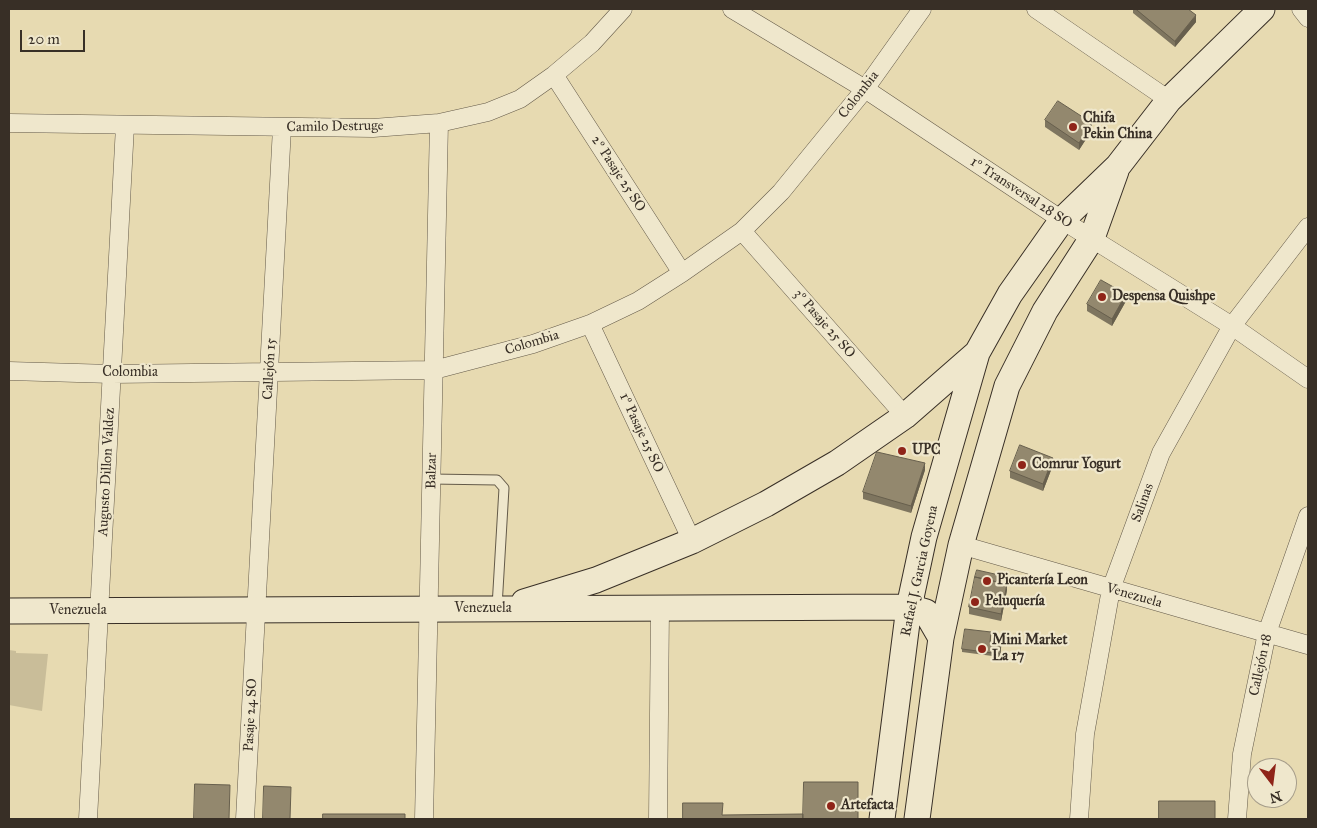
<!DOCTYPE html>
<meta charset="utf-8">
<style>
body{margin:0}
#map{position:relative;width:1317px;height:828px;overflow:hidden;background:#e7dab1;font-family:"IM FELL Great Primer",serif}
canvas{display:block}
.frame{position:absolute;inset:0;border:10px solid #382f26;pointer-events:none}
.north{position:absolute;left:1247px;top:758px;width:50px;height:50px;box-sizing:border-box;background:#efe7cc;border:1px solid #a69d8a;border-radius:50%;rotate:165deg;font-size:14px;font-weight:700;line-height:20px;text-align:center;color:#382f26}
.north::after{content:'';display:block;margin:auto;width:18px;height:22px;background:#8f2418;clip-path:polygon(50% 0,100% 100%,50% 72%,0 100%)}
.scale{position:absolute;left:20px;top:30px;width:65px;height:22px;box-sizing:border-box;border:2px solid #382f26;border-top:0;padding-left:6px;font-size:15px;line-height:18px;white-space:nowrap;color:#382f26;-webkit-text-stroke:4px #efe7cc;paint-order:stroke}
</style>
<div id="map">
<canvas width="1317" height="828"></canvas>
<div class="frame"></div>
<div class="north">N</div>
<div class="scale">20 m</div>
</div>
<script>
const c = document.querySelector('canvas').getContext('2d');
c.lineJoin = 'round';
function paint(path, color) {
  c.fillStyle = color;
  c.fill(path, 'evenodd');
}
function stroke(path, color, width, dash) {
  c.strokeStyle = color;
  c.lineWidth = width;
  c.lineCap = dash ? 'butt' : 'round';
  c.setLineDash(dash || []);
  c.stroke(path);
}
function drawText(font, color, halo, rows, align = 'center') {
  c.font = font + ' "IM FELL Great Primer",serif';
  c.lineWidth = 4.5;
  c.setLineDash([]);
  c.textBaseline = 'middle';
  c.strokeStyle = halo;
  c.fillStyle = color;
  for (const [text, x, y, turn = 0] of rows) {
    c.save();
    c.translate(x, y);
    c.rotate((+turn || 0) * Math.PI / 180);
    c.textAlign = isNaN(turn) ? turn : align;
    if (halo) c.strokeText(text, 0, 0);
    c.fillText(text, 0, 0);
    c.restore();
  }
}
paint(new Path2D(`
 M 9,650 L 16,651 L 16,653 L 48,654 L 42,711 L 9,705 Z`), '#c9bd99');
const lane = new Path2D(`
 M 431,479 L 497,480 L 504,488 L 497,607`);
const street = new Path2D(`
 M 732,9 L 865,89 L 1062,220 L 1232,326 L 1308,379
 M 1036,9 L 1169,100
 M 1301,9 L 1308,18
 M 554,75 L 682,273
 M 9,123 L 373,128 L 439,123 L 488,112 L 520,99 L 554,75 L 592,43 L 623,9
 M 742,231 L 905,416
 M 590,324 L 692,541
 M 9,371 L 112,374 L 434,370 L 533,344 L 590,324 L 638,301 L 682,273 L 742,231 L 781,192 L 865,89 L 922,9
 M 961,545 L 1308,645
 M 88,819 L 125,126
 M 245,819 L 282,128
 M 424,819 L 439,123
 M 658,819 L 660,608
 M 1079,819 L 1085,734 L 1111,589 L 1161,453 L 1232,326 L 1308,227
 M 1237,819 L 1242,754 L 1267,633 L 1308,516`);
const secondary = new Path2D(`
 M 524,602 L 596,580 L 692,541 L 766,504 L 837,463 L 905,416 L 977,353
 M 9,611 L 909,607 L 926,612 L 941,638
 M 882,819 L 909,607 L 924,537 L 977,353 L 1010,294 L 1062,220 L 1118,166 L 1169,100 L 1262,9
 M 917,819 L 941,638 L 961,545 L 1007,386 L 1045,311 L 1092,238 L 1116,171`);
stroke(lane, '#645a49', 11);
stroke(street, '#645a49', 19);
stroke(secondary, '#382f26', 27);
stroke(lane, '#efe7cc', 9);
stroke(street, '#efe7cc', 18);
stroke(secondary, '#efe7cc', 25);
paint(new Path2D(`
 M 1133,9 L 1188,9 L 1196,22 L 1175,47 L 1133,13 Z
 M 1045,120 L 1092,130 L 1079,150 L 1045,127 Z
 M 1126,301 L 1112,326 L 1087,311 L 1087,304 Z
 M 1053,465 L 1043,491 L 1010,478 L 1010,471 Z
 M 925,470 L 911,513 L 863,499 L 863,492 Z
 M 999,578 L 998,582 L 1007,590 L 1001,621 L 969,614 L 969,607 Z
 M 991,636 L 991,642 L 1001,647 L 1000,657 L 962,652 L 962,649 Z`), '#7e755f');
paint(new Path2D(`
 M 1196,15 L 1196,22 L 1175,47 L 1175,41 Z
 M 1092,123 L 1092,130 L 1079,150 L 1079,143 Z
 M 1126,294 L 1126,301 L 1112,326 L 1112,319 Z
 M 1053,458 L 1053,465 L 1043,491 L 1043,484 Z
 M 925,463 L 925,470 L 911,513 L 911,506 Z
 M 1007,584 L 1007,590 L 1001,621 L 1001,614 Z`), '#675f4d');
const building = new Path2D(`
 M 1136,9 L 1188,9 L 1196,15 L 1175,41 Z
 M 1058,101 L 1092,123 L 1079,143 L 1045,120 Z
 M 1101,280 L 1126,294 L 1112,319 L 1087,304 Z
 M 1020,445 L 1053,458 L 1043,484 L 1010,471 Z
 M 877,452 L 925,463 L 911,506 L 863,492 Z
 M 977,570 L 999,575 L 997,582 L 975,577 Z
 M 975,577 L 1007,584 L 1001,614 L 969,607 Z
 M 965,629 L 991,632 L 990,642 L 1001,643 L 1000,654 L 962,649 Z
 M 804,782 L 858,782 L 858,819 L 803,819 Z
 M 195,784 L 230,785 L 229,819 L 194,819 Z
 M 264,786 L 291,787 L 290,819 L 263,819 Z
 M 1159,801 L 1215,801 L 1215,819 L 1159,819 Z
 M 683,803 L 723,803 L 722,815 L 803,814 L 803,819 L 683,819 Z
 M 323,814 L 405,814 L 405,819 L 323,819 Z`);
paint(building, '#93886e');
stroke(building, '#675f4d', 1);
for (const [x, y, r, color] of [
 [1073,127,5,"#8f2418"],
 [1102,297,5,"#8f2418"],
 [902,451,5,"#8f2418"],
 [1022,465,5,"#8f2418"],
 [987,581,5,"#8f2418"],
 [975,602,5,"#8f2418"],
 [982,649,5,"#8f2418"],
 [831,806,5,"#8f2418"]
]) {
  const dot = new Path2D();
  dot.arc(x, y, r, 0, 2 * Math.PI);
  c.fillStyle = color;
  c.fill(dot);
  stroke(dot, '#efe7cc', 2);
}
drawText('14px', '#382f26', '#efe7cc', [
 ["Colombia",859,95,-52],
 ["Camilo Destruge",335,127,-1],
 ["2º Pasaje 25 SO",618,174,57],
 ["1º Transversal 28 SO",1021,193,33],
 ["3º Pasaje 25 SO",824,324,49],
 ["Colombia",532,343,-17],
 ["Callejón 15",270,369,-87],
 ["Colombia",130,373],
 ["1º Pasaje 25 SO",641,433,65],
 ["Balzar",432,471,-89],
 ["Augusto Dillon Valdez",107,472,-87],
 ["Salinas",1143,503,-70],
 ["Rafael J. Garcia Goyena",920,571,-78],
 ["Venezuela",1134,596,16],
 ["Venezuela",483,609],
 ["Venezuela",78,611],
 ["Callejón 18",1261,665,-78],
 ["Pasaje 24 SO",251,715,-87]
]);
drawText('bold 14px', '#382f26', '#efe7cc', [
 ["Chifa",1083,119],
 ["Pekin China",1083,135],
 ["Despensa Quishpe",1112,297],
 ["UPC",912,451],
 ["Comrur Yogurt",1032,465],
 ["Picantería Leon",997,581],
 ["Peluquería",985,602],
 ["Mini Market",992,641],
 ["La 17",992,657],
 ["Artefacta",841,806]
], 'left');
</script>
